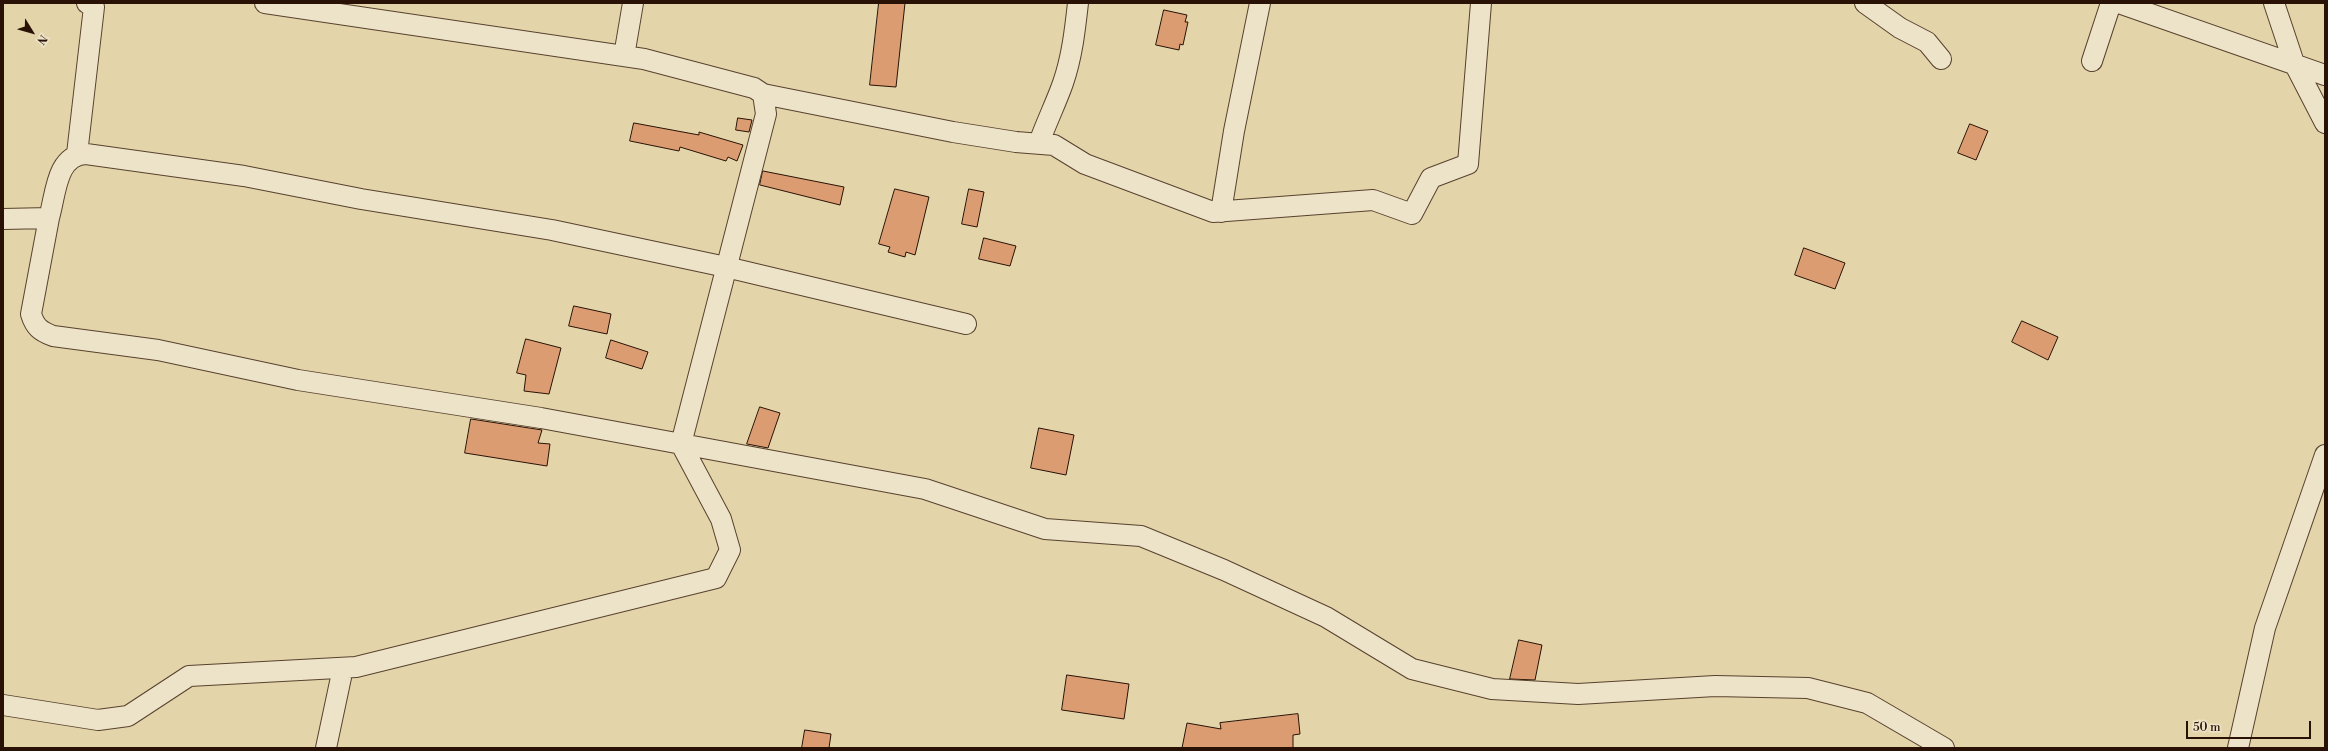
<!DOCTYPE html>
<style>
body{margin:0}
#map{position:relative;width:2328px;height:751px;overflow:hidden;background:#e3d4aa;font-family:"Libre Bodoni",serif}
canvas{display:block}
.frame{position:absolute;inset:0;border:4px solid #291205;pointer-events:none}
.north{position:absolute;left:12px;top:12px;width:40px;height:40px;-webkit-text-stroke:3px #ede3c8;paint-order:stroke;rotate:127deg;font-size:11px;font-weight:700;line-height:16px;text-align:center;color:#291205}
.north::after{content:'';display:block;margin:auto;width:14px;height:18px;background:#291205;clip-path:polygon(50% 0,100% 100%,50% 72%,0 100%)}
.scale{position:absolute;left:2186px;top:721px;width:125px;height:18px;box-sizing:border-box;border:2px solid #291205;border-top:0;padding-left:5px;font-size:12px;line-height:14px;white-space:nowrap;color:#291205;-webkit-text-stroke:3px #ede3c8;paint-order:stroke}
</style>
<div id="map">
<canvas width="2328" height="751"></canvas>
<div class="frame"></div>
<div class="north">N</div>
<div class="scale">50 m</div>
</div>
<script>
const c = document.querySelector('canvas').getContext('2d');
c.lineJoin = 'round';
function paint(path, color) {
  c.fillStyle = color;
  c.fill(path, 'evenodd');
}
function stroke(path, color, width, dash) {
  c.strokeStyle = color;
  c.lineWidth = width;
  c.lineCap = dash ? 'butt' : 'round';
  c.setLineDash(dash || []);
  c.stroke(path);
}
const building = new Path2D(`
 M 879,3 L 905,3 L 896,87 L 870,85 Z
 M 1164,10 L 1187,15 L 1185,22 L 1188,22 L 1183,45 L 1180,44 L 1179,50 L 1156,45 Z
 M 738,118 L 752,120 L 749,132 L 736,130 Z
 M 634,123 L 699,135 L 699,132 L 743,145 L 737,161 L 728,157 L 726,161 L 680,147 L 679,151 L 630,141 Z
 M 1970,124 L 1988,131 L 1976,160 L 1958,153 Z
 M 763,171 L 844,187 L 840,205 L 760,185 Z
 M 895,189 L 929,197 L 915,255 L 906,252 L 905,257 L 888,252 L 890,247 L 879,244 Z
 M 969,189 L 984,192 L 977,227 L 962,224 Z
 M 984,238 L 1016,246 L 1010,266 L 979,259 Z
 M 1804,248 L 1845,263 L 1835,289 L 1795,275 Z
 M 574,306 L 611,314 L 607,334 L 569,326 Z
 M 2022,321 L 2058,337 L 2048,360 L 2012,342 Z
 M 526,339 L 561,348 L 549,394 L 524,391 L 526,375 L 517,373 Z
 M 611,340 L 648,352 L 642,369 L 606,358 Z
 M 760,407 L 780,413 L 768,448 L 747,444 Z
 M 471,419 L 542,430 L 538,443 L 550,444 L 547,466 L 465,453 Z
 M 1039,428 L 1074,435 L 1066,475 L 1031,468 Z
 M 1519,640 L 1542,645 L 1535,680 L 1510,679 Z
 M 1067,675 L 1129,684 L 1124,719 L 1062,710 Z
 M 1298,714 L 1300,734 L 1293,735 L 1293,748 L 1182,748 L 1187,723 L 1221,729 L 1220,723 Z
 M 805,730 L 831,734 L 829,748 L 802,748 Z`);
paint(building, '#db9c72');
stroke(building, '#291205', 1);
const street = new Path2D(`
 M 1865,3 L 1900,28 L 1927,42 L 1941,59
 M 2119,3 L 2325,75
 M 2274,3 L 2294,63 L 2325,123
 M 624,56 L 633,3
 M 2092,61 L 2111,3
 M 763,94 L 953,132 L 1016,142 L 1054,145 L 1085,164 L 1213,212 L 1373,200 L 1412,214 L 1431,178 L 1468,164 L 1481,3
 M 1039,143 C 1046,123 1056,103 1063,83 C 1072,57 1075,30 1078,3
 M 77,154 L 94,7 L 87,3
 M 1221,212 L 1234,131 L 1260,3
 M 49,218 L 31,314 C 35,327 40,331 53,336 L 158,350 L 298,380 L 541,418 L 925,489 L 1045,529 L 1141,536 L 1224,570 L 1326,617 L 1412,669 L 1492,689 L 1578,694 L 1715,686 L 1808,688 L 1867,703 L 1944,748
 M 3,219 L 49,218 C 56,194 56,155 86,154 L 244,176 L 361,199 L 552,230 L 726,267 L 966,324
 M 3,705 L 98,720 L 128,716 L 189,676 L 356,667 L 716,578 L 730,550 L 721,519 L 681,444 L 766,114 L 763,94 L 754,88 L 644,59 L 265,3
 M 326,748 L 343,668
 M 2238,748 L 2265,628 L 2325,455`);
stroke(street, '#58422e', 22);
stroke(street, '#ede3c8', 20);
</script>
